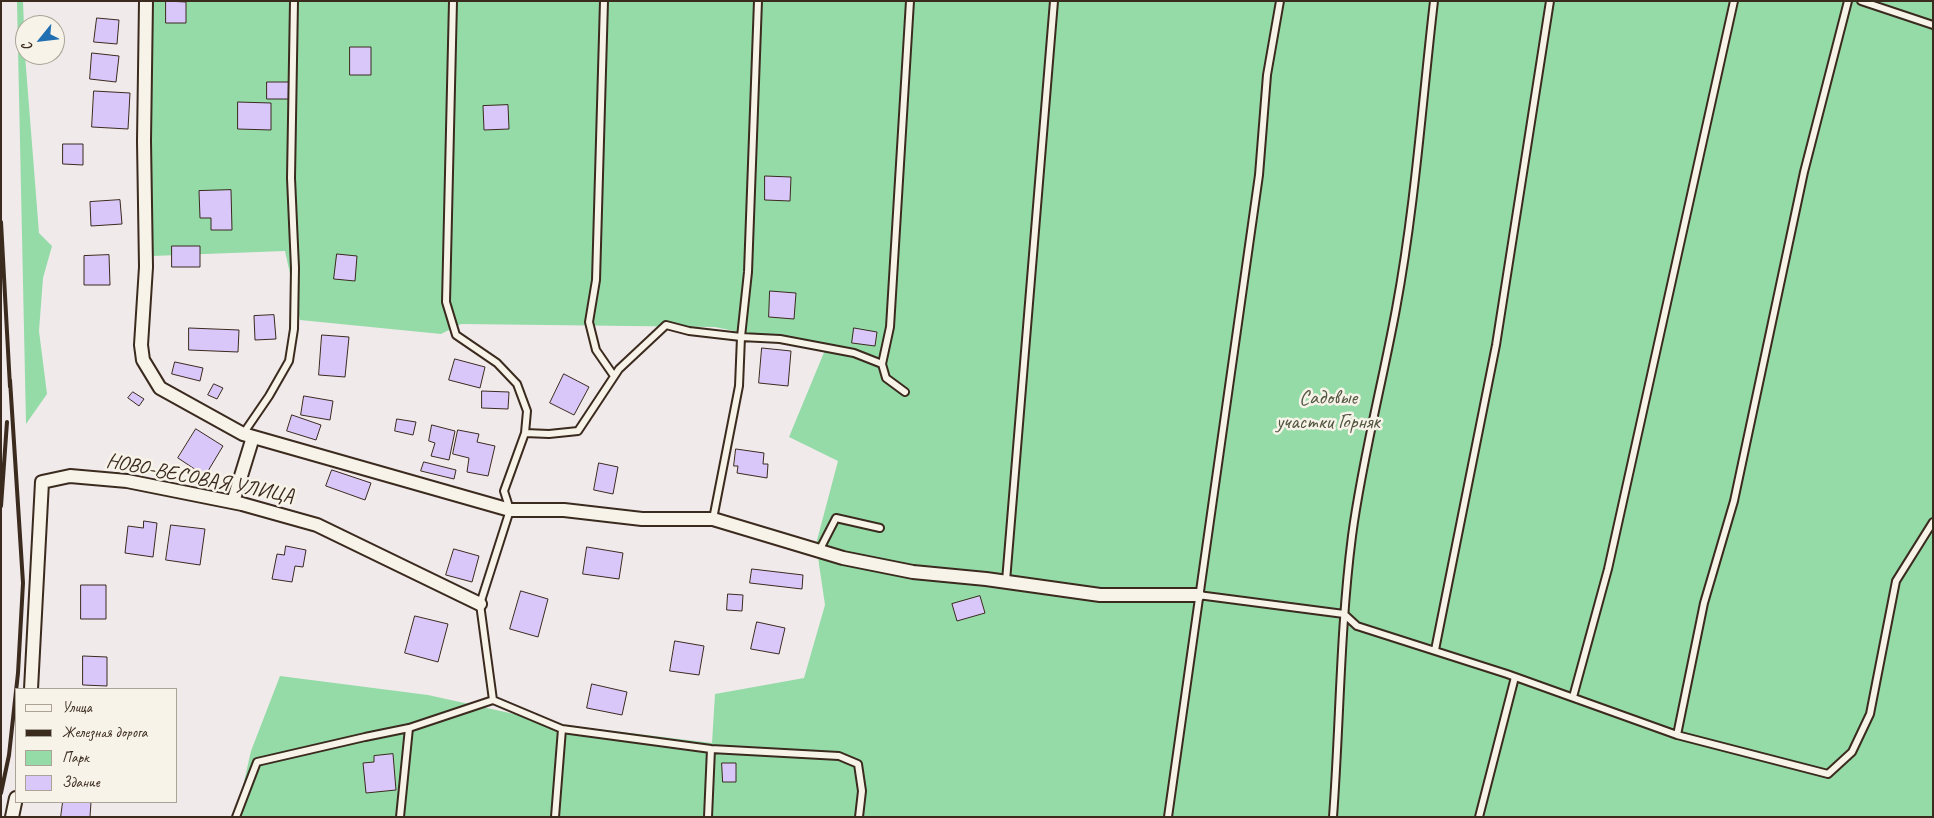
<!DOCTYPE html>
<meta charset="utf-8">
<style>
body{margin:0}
#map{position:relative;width:1934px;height:818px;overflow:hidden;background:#f1eaeb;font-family:Caveat,sans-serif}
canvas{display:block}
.frame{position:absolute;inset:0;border:2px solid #3b2a1e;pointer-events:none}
.legend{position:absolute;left:15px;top:688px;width:162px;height:115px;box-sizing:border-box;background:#f7f3e8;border:1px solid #aca397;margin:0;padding:6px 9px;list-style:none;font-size:15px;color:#3b2a1e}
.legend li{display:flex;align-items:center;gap:10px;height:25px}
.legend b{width:25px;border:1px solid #aca397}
.north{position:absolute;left:15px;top:15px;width:50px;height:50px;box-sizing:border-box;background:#f7f3e8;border:1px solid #aca397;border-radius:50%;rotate:241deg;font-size:14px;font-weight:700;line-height:20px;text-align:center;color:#3b2a1e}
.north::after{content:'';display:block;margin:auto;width:18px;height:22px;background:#1f6fb2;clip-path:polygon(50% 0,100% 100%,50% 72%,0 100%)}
</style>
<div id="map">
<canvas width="1934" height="818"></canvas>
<div class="frame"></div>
<ul class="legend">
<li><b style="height:6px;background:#f7f3e8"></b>Улица</li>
<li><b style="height:6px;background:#3b2a1e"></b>Железная дорога</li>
<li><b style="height:14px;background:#95dba8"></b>Парк</li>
<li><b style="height:14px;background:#d9c7f9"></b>Здание</li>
</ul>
<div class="north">С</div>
</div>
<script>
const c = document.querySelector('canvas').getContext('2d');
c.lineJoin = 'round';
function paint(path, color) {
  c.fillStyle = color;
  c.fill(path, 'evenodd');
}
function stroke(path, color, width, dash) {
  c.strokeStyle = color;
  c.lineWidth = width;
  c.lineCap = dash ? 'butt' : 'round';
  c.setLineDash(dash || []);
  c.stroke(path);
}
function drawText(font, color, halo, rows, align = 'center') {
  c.font = font + ' Caveat,sans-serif';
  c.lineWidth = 5;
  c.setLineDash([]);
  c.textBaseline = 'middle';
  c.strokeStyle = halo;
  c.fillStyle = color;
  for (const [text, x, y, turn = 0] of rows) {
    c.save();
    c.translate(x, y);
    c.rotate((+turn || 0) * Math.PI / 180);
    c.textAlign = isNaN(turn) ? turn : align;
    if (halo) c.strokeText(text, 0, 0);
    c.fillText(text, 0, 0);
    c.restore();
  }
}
paint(new Path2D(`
 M 17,1 L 23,1 L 25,55 L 39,233 L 52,246 L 43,278 L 39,331 L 47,394 L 26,424 Z
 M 149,1 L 1933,1 L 1933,817 L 236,817 L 251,751 L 280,676 L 428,695 L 564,725 L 712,743 L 715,694 L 804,678 L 825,605 L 816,544 L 838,461 L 789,437 L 825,350 L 715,327 L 461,324 L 441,334 L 300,320 L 285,251 L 152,256 Z`), '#95dba8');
const building = new Path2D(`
 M 166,1 L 186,2 L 186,23 L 166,23 Z
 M 97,18 L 119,20 L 117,44 L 94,42 Z
 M 350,47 L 371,47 L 371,75 L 350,75 Z
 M 92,53 L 119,56 L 116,82 L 90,79 Z
 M 267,82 L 291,82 L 292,99 L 267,99 Z
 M 94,91 L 130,93 L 128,129 L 92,127 Z
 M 238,102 L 271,103 L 271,130 L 238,129 Z
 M 508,105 L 509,129 L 484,130 L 483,106 Z
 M 63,144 L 83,144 L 83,165 L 63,164 Z
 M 765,176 L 791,177 L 790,201 L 765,200 Z
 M 231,190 L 232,230 L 211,230 L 211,218 L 200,218 L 199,191 Z
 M 120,200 L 122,224 L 91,226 L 90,202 Z
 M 172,246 L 200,246 L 200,267 L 172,267 Z
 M 337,254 L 357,256 L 355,281 L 334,279 Z
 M 109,255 L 110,285 L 84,285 L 84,256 Z
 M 770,291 L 796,293 L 794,319 L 769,317 Z
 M 274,315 L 276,339 L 255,340 L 254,316 Z
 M 189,328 L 239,330 L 238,352 L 189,350 Z
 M 854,328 L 877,332 L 875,346 L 852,343 Z
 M 322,335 L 349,337 L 345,377 L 319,375 Z
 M 762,348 L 791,351 L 788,386 L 759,383 Z
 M 455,359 L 485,367 L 480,388 L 449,380 Z
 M 175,362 L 203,368 L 200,381 L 172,374 Z
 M 564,374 L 589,387 L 574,415 L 550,403 Z
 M 214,384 L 223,388 L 217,399 L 208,395 Z
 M 482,391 L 509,392 L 508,409 L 482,408 Z
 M 133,392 L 144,399 L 139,406 L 128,398 Z
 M 304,396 L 333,401 L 330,420 L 301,415 Z
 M 292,415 L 321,425 L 316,440 L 287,431 Z
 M 397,419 L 416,422 L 413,435 L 395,431 Z
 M 432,425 L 455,431 L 449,460 L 431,456 L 435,443 L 429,441 Z
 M 196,429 L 223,446 L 205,476 L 178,458 Z
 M 458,430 L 479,434 L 477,442 L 495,446 L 488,476 L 467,472 L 469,458 L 453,454 Z
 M 736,449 L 764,453 L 763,464 L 768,464 L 767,478 L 737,473 L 738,466 L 734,466 Z
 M 424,462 L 456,470 L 454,479 L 421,471 Z
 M 599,463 L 618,467 L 613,494 L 594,490 Z
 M 332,470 L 371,483 L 365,500 L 326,486 Z
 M 144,521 L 157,523 L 153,557 L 125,553 L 128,526 L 143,528 Z
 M 171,525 L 205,529 L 200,565 L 166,560 Z
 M 286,546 L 306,550 L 303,567 L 295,566 L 292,582 L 272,579 L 277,554 L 284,555 Z
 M 587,547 L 623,553 L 619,579 L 583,574 Z
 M 454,549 L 479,556 L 472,582 L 446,575 Z
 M 752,569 L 803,575 L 802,589 L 750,583 Z
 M 81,585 L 106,585 L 106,619 L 81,619 Z
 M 521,591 L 548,599 L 538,637 L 510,629 Z
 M 728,594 L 743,595 L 742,611 L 727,610 Z
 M 980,596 L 985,613 L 957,621 L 952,604 Z
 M 415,616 L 448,624 L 438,662 L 405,653 Z
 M 757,622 L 785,628 L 779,654 L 751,649 Z
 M 675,641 L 704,646 L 699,675 L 670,671 Z
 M 83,656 L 107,657 L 107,686 L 83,685 Z
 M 592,684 L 627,692 L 622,715 L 587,708 Z
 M 393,754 L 396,790 L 366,793 L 363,763 L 374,762 L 374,756 Z
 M 722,763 L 736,763 L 736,782 L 723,782 Z
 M 63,802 L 91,802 L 90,817 L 61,817 Z`);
paint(building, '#d9c7f9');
stroke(building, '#3b2a1e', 1);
const service = new Path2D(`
 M 604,1 L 596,280 L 589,322 L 596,350 L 614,376
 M 1861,1 L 1933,25
 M 882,364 L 886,378 L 905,392
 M 525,433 L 549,434 L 578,431 L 619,369 L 666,325 L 689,331 L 741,337 L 780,339 L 854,353 L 882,364 L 890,327 L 910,1
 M 243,434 L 269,396 L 289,361 L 294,329 L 295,268 L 291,178 L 294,1
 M 713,519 L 739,386 L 741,337 L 748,272 L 758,1
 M 819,551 L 836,518 L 880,528
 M 1006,581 L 1054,1
 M 1198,595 L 1344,614 L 1357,626 L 1507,674 L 1677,735 L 1828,774 L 1852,752 L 1870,714 L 1896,581 L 1933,522
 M 1435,650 L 1496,345 L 1550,1
 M 1573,697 L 1608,569 L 1734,1
 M 493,700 L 562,729 L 711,749 L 839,756 L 858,764 L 862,791 L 859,817
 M 1677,735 L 1704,603 L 1734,501 L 1804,172 L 1848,1
 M 236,817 L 257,762 L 365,737 L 409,728 L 493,700 L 480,604 L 510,510 L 504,491 L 525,433 L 527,411 L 517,384 L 497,363 L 456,335 L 446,302 L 453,1
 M 400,817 L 409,728
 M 555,817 L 562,729
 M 708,817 L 711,749
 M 1168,817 L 1259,175 L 1267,75 L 1280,1
 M 1333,817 C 1340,723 1340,629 1352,536 C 1362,460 1382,385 1396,309 C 1415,207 1422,104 1434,1
 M 1479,817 L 1515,677`);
const minor = new Path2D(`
 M 146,1 L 144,141 L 146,267 L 141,345 L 143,360 L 160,388 L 243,434 L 510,510 L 564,510 L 642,519 L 713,519 L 843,558 L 913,572 L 986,579 L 1100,595 L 1198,595
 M 233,502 L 253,437
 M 31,689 L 42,482 L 70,476 L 127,481 L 242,504 L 317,525 L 480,604
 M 12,817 L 16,798`);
stroke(service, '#3b2a1e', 10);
stroke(minor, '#3b2a1e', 16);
stroke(service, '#f7f3e8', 6);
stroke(minor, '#f7f3e8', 12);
stroke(new Path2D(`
 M 1,222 L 10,387
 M 1,506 L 7,422
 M 1,793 L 9,755 L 18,673 L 23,583 L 10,380`), '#3b2a1e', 4);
drawText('21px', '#525640', '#f7f3e8', [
 ["Садовые",1328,398],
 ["участки Горняк",1328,422]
]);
drawText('21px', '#3b2a1e', '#f7f3e8', [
 ["НОВО-ВЕСОВАЯ УЛИЦА",200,479,11]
]);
</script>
